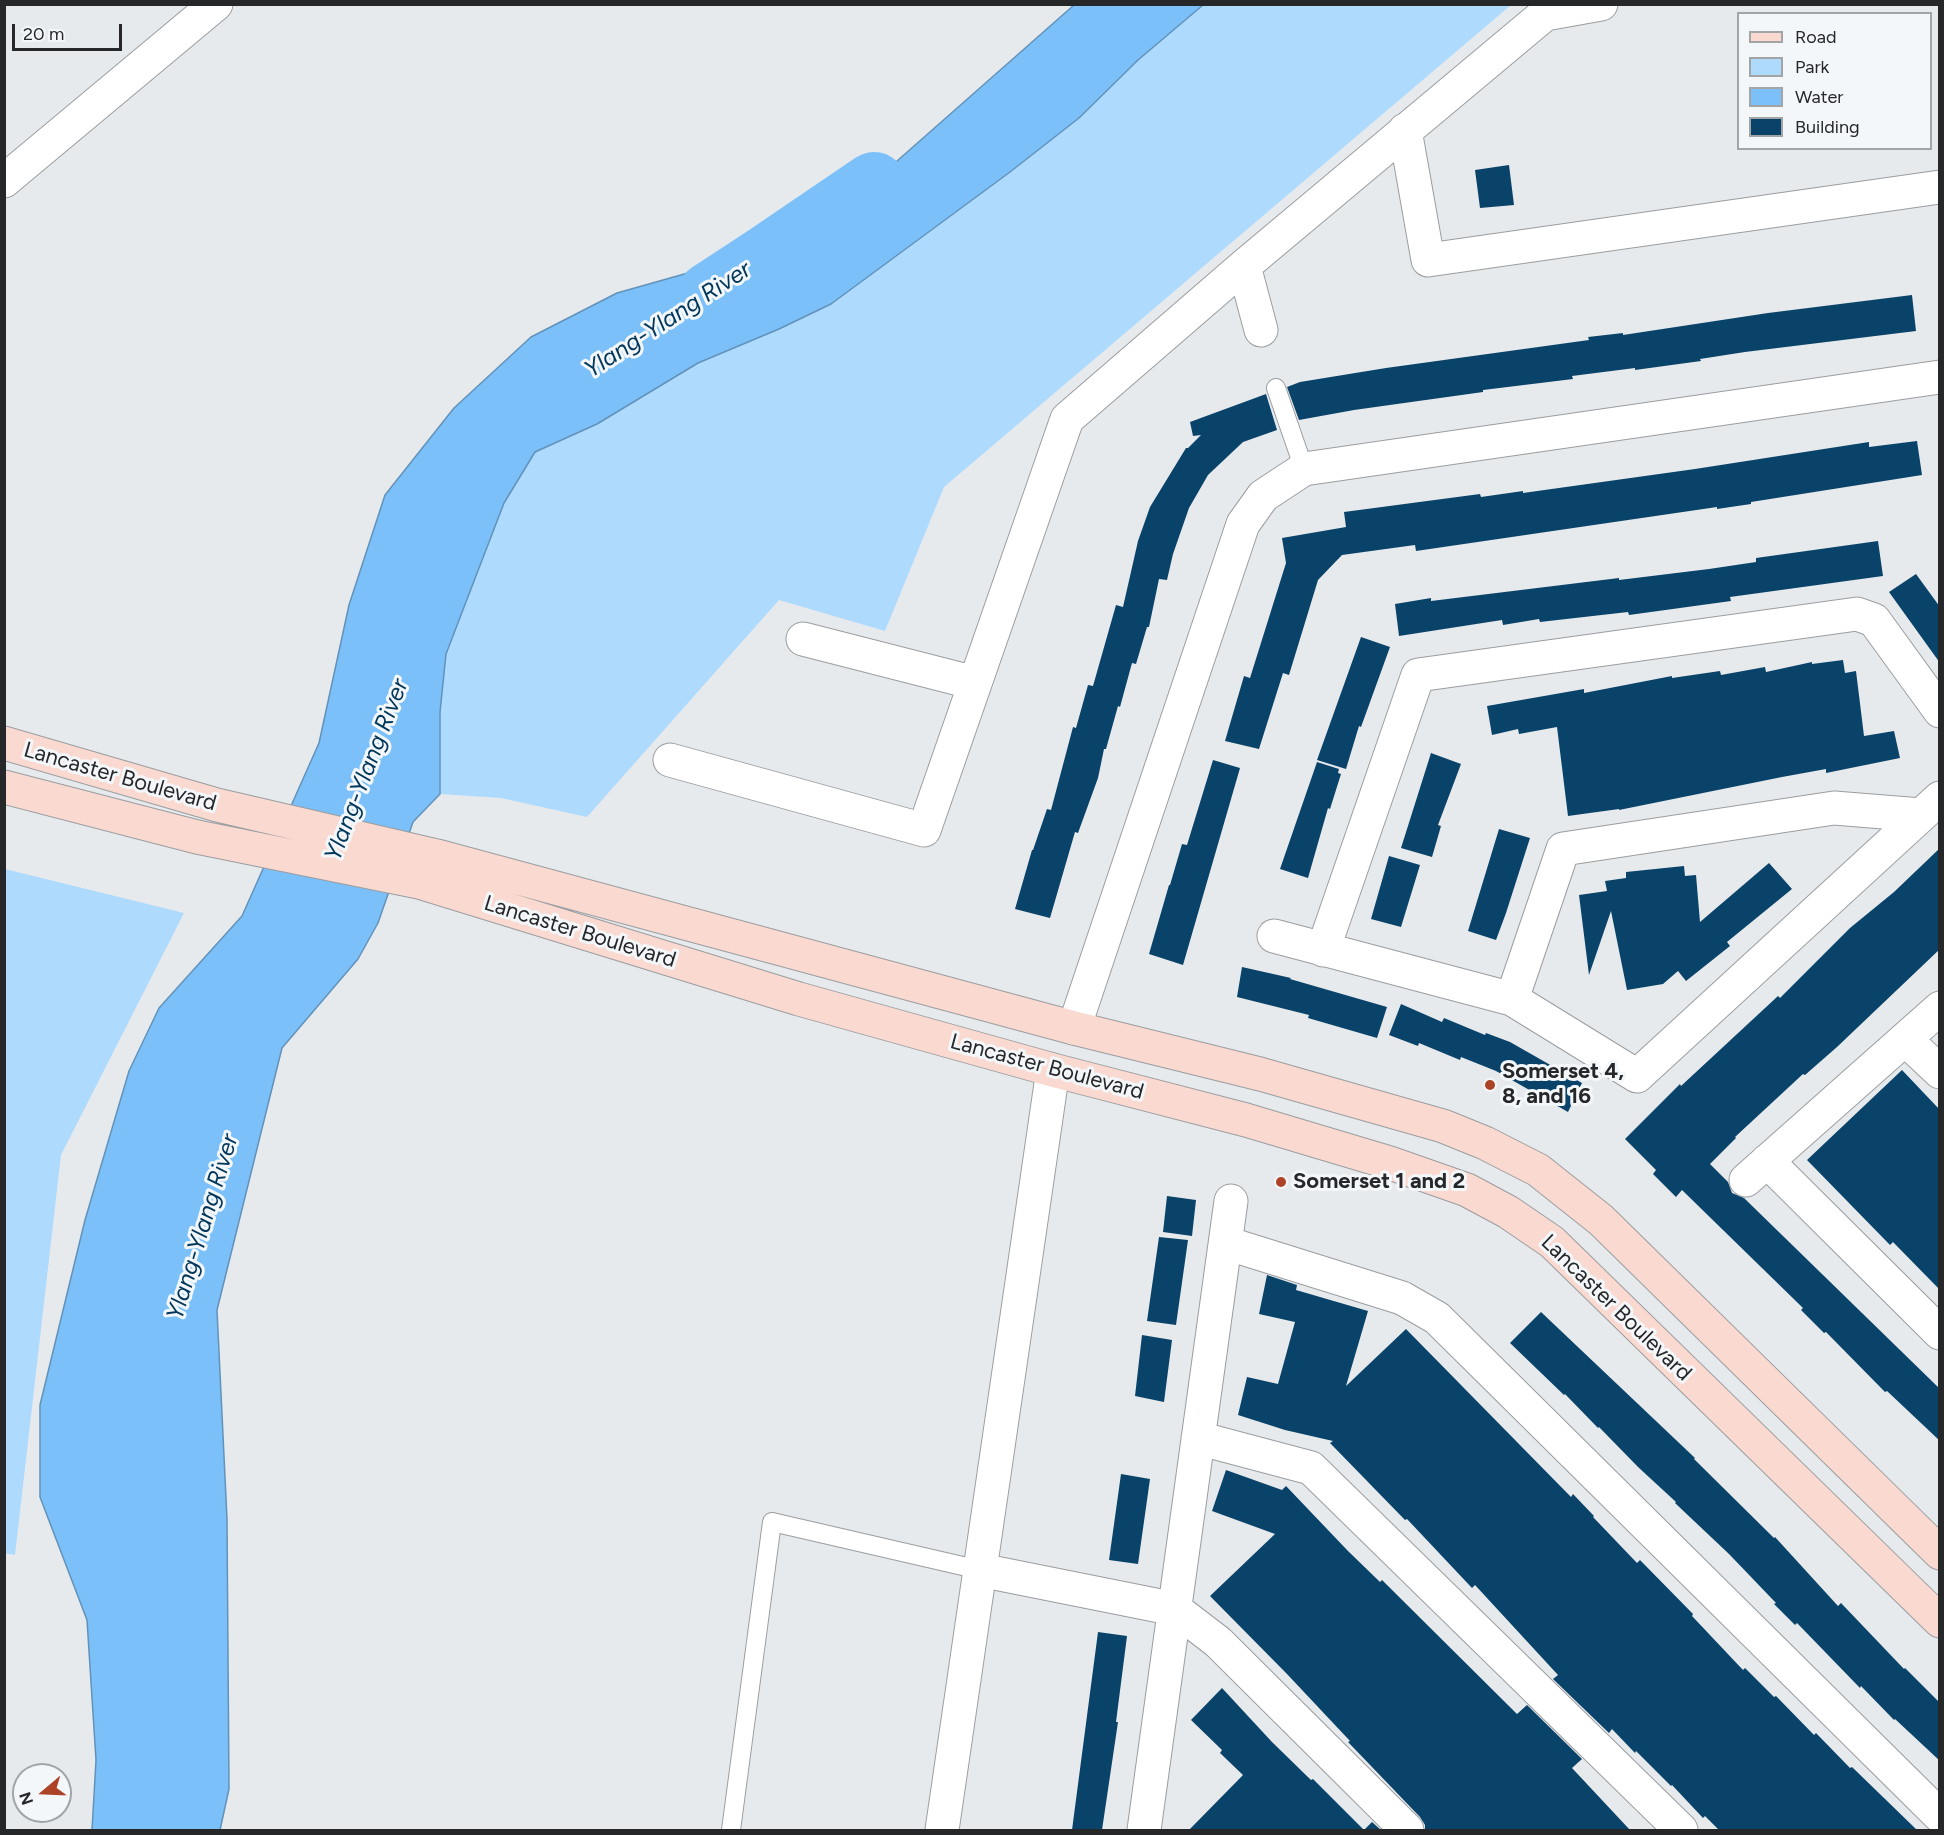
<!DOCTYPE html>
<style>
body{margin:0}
#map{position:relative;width:1944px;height:1835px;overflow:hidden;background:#e7eaec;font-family:Figtree,sans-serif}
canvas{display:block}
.frame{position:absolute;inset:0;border:6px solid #262728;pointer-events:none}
.legend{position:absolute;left:1737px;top:12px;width:195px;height:138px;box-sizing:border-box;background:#f4f7fa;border:2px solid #a2a4a6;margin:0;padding:8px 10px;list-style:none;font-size:18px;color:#262728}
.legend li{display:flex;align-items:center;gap:12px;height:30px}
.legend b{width:30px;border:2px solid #a2a4a6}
.north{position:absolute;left:12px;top:1763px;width:60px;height:60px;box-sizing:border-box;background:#f4f7fa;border:2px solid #a2a4a6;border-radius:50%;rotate:251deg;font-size:16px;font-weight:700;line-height:24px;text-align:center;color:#262728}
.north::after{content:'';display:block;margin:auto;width:21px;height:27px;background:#ac4326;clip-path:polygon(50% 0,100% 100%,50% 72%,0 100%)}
.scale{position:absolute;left:12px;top:24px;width:110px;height:27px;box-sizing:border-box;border:3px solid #262728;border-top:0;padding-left:8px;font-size:18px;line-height:21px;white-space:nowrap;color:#262728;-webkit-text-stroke:4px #f4f7fa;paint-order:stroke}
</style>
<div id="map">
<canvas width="1944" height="1835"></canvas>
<div class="frame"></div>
<ul class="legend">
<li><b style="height:8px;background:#f9d9d0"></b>Road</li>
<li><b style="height:16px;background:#aedafe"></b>Park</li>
<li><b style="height:16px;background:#7bc0f8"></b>Water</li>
<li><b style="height:16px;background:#0a4369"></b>Building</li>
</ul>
<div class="north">N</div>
<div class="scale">20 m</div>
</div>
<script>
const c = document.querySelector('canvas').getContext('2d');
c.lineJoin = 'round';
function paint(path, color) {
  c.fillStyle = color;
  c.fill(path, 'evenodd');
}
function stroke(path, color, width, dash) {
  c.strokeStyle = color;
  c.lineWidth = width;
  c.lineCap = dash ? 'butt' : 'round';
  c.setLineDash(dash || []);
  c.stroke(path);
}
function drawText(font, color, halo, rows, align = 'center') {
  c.font = font + ' Figtree,sans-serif';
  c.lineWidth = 6;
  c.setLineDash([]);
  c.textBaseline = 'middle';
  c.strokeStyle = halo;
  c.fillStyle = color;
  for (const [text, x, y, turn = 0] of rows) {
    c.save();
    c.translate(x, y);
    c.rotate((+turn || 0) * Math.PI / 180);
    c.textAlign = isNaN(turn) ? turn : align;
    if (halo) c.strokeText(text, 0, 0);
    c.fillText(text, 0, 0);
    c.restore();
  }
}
paint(new Path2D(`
 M 1203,5 L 1511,5 L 944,487 L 885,631 L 779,600 L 587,817 L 501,798 L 440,794 L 440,712 L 446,654 L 504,503 L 535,452 L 597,424 L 698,363 L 779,329 L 831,304 L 1010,172 L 1079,118 L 1138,60 Z
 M 5,869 L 184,913 L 61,1155 L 15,1555 L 4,1553 Z`), '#aedafe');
const water = new Path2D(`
 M 1074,5 L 1203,5 L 1138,60 L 1079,118 L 1010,172 L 831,304 L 779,329 L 698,363 L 597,424 L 535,452 L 504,503 L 446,654 L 440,712 L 440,794 L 413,822 L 378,923 L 358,959 L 282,1048 L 217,1310 L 227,1519 L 229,1789 L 220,1830 L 92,1830 L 96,1760 L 87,1620 L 40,1497 L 40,1405 L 85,1220 L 129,1071 L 159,1008 L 242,916 L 319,743 L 349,605 L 385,495 L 454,408 L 531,337 L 617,293 L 787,245 L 880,176 Z`);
paint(water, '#7bc0f8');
stroke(water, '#6292ba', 1.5);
stroke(new Path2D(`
 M 710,295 L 765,259 L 874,185`), '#7bc0f8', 66);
paint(new Path2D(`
 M 1509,165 L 1514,205 L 1480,208 L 1475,170 Z
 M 1912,295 L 1916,331 L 1745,352 L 1700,359 L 1701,361 L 1635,370 L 1635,368 L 1572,376 L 1573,379 L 1483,390 L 1483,392 L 1354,410 L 1299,420 L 1287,387 L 1300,382 L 1386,368 L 1589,340 L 1588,337 L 1623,333 L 1623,335 L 1768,313 Z
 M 1266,394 L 1277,430 L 1243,442 L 1208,475 L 1189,508 L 1173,554 L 1167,580 L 1159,579 L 1149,627 L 1147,627 L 1136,664 L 1132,663 L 1120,707 L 1118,706 L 1106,749 L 1104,749 L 1098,778 L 1078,833 L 1075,832 L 1050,918 L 1015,909 L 1032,850 L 1033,850 L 1047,809 L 1051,810 L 1073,727 L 1076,728 L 1088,685 L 1093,686 L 1116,605 L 1123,607 L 1138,541 L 1150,507 L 1186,448 L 1188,448 L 1201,435 L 1193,436 L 1190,422 Z
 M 1917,441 L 1922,475 L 1751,502 L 1751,504 L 1717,509 L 1717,507 L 1416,551 L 1415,545 L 1342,555 L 1318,580 L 1289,675 L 1283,673 L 1259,749 L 1225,741 L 1244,676 L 1250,678 L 1286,563 L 1282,538 L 1346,527 L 1344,512 L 1480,494 L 1481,497 L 1523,491 L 1523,493 L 1695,469 L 1869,442 L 1869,447 Z
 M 1878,541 L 1883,576 L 1730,597 L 1731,601 L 1629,615 L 1628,612 L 1540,622 L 1539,619 L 1503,625 L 1502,620 L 1399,636 L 1395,604 L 1431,598 L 1431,601 L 1619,578 L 1619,580 L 1709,569 L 1756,562 L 1756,558 Z
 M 1916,574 L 1940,607 L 1940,663 L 1889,592 Z
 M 1361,637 L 1390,647 L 1361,727 L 1359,726 L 1346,769 L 1317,760 Z
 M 1843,660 L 1845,673 L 1856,671 L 1864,736 L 1894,731 L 1900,758 L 1826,773 L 1826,769 L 1782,777 L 1619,810 L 1619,809 L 1568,816 L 1557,727 L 1519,734 L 1518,729 L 1492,735 L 1487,706 L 1584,689 L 1584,693 L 1672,676 L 1672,678 L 1720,671 L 1721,675 L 1765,667 L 1766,672 L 1812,662 L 1812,664 Z
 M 1431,753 L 1461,764 L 1438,825 L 1441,826 L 1432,857 L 1401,848 Z
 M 1213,760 L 1240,768 L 1183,965 L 1149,954 L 1169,885 L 1170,885 L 1182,844 L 1187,845 Z
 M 1317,762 L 1339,769 L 1338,773 L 1341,774 L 1330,809 L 1328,808 L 1308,878 L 1280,869 Z
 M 1499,829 L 1530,838 L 1506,913 L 1496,940 L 1468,931 Z
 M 1940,848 L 1940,949 L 1837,1047 L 1805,1075 L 1803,1074 L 1735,1137 L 1736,1138 L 1710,1164 L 1728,1182 L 1732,1193 L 1744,1198 L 1940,1389 L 1940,1441 L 1887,1391 L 1885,1392 L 1826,1332 L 1824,1333 L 1801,1310 L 1803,1308 L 1682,1190 L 1676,1197 L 1653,1174 L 1656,1170 L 1625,1139 L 1680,1084 L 1681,1086 L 1778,996 L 1780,998 L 1850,928 L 1894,892 Z
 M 1389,856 L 1420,865 L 1401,927 L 1371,919 Z
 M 1769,863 L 1792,889 L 1727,942 L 1730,946 L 1686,981 L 1678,971 L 1663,984 L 1627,990 L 1611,911 L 1589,975 L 1579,895 L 1607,891 L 1605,881 L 1626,878 L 1626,872 L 1684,866 L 1685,876 L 1696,875 L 1700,922 Z
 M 1242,967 L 1291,978 L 1290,979 L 1387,1007 L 1377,1038 L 1308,1018 L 1309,1015 L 1237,997 Z
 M 1401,1004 L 1442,1022 L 1444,1018 L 1485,1035 L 1486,1033 L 1510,1042 L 1582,1083 L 1568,1112 L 1496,1071 L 1461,1057 L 1460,1060 L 1419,1043 L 1418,1046 L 1389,1035 Z
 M 1902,1070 L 1940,1110 L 1940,1290 L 1893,1242 L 1890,1245 L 1807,1160 Z
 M 1167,1196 L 1196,1200 L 1192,1236 L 1163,1232 Z
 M 1159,1237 L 1188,1240 L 1176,1325 L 1147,1321 Z
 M 1267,1275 L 1297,1285 L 1296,1290 L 1368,1311 L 1346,1386 L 1406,1329 L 1571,1497 L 1573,1494 L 1594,1516 L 1593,1517 L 1637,1563 L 1640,1560 L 1693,1614 L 1692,1616 L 1743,1670 L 1745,1668 L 1774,1697 L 1776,1696 L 1814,1735 L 1816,1733 L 1850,1768 L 1852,1767 L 1917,1830 L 1719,1830 L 1705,1816 L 1703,1818 L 1672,1785 L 1671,1786 L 1636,1751 L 1635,1753 L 1612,1729 L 1609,1733 L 1553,1679 L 1558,1675 L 1475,1585 L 1472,1588 L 1407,1519 L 1405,1520 L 1330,1443 L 1333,1441 L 1285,1430 L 1238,1415 L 1247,1377 L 1278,1384 L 1295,1322 L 1259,1314 Z
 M 1541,1312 L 1695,1458 L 1694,1459 L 1774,1538 L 1775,1537 L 1838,1606 L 1841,1603 L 1904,1669 L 1905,1668 L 1940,1703 L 1940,1761 L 1895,1719 L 1894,1720 L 1861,1686 L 1860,1688 L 1797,1623 L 1795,1625 L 1774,1604 L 1776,1603 L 1729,1554 L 1675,1503 L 1676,1502 L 1638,1467 L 1599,1427 L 1598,1428 L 1565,1394 L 1564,1395 L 1510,1343 Z
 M 1142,1335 L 1172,1340 L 1164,1402 L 1135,1396 Z
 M 1226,1470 L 1282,1490 L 1286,1486 L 1348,1551 L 1380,1582 L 1382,1580 L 1517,1714 L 1527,1705 L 1582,1759 L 1572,1768 L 1630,1830 L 1425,1830 L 1425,1825 L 1420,1817 L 1348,1742 L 1350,1741 L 1287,1674 L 1210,1596 L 1275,1534 L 1212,1511 Z
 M 1121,1474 L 1150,1479 L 1138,1564 L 1109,1560 Z
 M 1098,1632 L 1127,1636 L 1116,1722 L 1118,1722 L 1102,1830 L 1072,1830 Z
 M 1222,1688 L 1272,1742 L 1311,1780 L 1313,1779 L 1364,1830 L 1372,1822 L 1381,1830 L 1189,1830 L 1243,1775 L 1220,1753 L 1222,1750 L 1191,1720 Z`), '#0a4369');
const service = new Path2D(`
 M 1276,388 L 1304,469
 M 731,1830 L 772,1522 L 980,1570`);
const minor = new Path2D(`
 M 1405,130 L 1428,260 L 1940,187
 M 4,181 L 216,4
 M 1244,266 L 1261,330
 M 803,639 L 975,683
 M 670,760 L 924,830 L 1067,419 L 1244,266 L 1545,14 L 1601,4
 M 1274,936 L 1512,999 L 1637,1076 L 1940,798
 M 1323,950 L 1418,675 L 1857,614 L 1874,620 L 1940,711
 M 1512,999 L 1563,849 L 1834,808 L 1921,815
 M 1074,1028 L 1243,524 L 1263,496 L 1304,469 L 1940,377
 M 1905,1039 L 1940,1072
 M 1767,1161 L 1940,1333
 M 1746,1180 L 1940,1008
 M 1226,1243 L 1402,1298 L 1437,1318 L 1940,1816
 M 1198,1438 L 1311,1468 L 1681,1830
 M 980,1570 L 1175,1609 L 1218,1642 L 1407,1830
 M 942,1830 L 1053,1070
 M 1144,1830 L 1231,1201`);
const secondary = new Path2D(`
 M 4,743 L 217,805 L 437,856 L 1074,1028 L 1260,1074 L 1443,1126 L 1485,1143 L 1538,1170 L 1601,1220 L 1940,1553
 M 4,787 L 197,837 L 419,882 L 799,999 L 1053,1070 L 1246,1120 L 1390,1163 L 1467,1190 L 1508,1212 L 1552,1242 L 1940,1621`);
stroke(service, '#9b9da0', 20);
stroke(minor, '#9b9da0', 35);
stroke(secondary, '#9b9da0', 35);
stroke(service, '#fff', 18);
stroke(minor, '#fff', 33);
stroke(secondary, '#f9d9d0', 33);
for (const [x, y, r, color] of [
 [1490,1085,6,"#ac4326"],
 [1281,1182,6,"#ac4326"]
]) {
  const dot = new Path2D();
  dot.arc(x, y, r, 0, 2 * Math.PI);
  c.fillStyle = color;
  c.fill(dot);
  stroke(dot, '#f4f7fa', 2);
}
drawText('22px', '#262728', '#f4f7fa', [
 ["Lancaster Boulevard",120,777,16],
 ["Lancaster Boulevard",580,932,17],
 ["Lancaster Boulevard",1047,1067,15],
 ["Lancaster Boulevard",1616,1308,44]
]);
drawText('bold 22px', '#262728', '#f4f7fa', [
 ["Somerset 4,",1502,1072],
 ["8, and 16",1502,1097],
 ["Somerset 1 and 2",1293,1182]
], 'left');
drawText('italic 24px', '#00375a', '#f4f7fa', [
 ["Ylang-Ylang River",668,320,-33],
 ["Ylang-Ylang River",367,770,-69],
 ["Ylang-Ylang River",203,1227,-73]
]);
</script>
